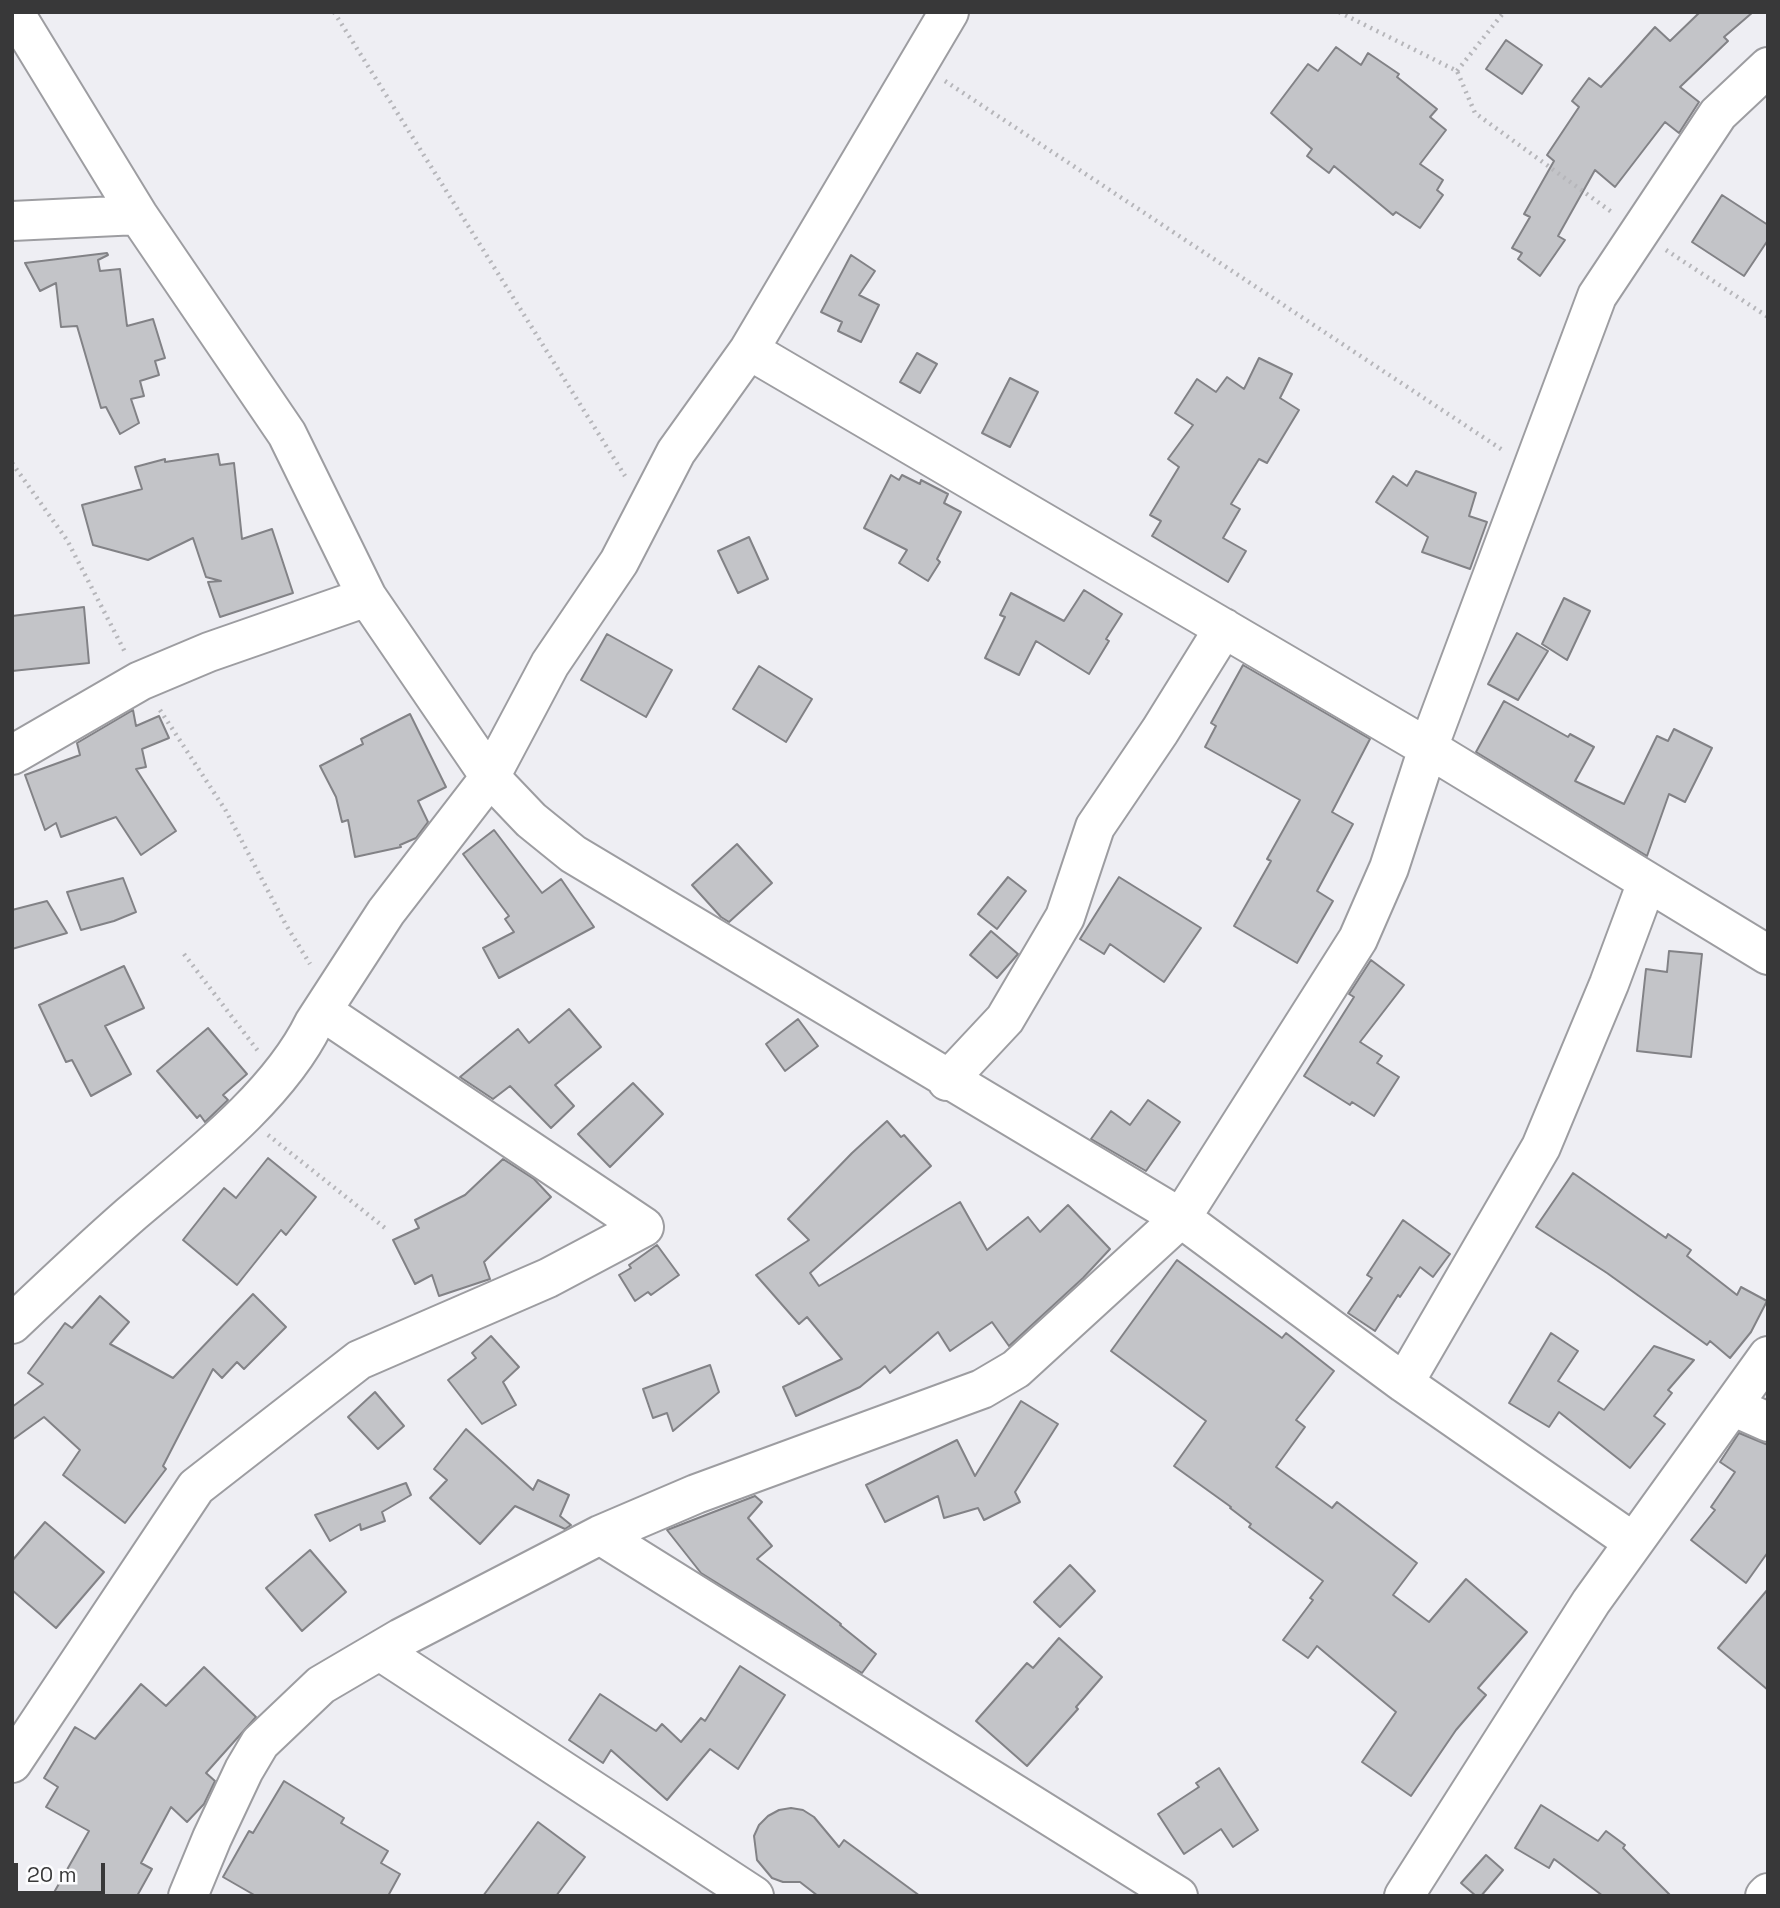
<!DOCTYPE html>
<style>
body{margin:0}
#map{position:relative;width:1780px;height:1908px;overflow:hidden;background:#eeeef3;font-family:"Space Grotesk",sans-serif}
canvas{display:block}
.frame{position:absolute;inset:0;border:14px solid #383839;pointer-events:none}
.scale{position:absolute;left:14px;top:1863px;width:91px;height:32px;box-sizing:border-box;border:4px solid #383839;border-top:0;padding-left:9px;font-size:21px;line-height:24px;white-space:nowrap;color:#383839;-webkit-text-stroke:5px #fcfcfe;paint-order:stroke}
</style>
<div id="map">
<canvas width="1780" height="1908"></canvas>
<div class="frame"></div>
<div class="scale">20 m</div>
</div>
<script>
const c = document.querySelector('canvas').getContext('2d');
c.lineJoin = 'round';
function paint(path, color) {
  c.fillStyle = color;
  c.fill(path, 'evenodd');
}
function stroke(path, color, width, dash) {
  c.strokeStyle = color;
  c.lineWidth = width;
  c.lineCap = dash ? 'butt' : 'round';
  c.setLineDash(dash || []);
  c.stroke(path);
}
const building = new Path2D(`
 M 1700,12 L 1753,12 L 1724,37 L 1728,41 L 1680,87 L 1699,102 L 1679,133 L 1665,122 L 1615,187 L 1595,170 L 1558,236 L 1565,240 L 1540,276 L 1518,259 L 1522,253 L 1512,248 L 1530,217 L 1524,214 L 1554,161 L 1547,155 L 1579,107 L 1572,101 L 1589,78 L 1601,87 L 1655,27 L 1670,41 Z
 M 1506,40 L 1542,65 L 1522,94 L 1486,69 Z
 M 1336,47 L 1361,65 L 1368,53 L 1399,74 L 1397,77 L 1437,109 L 1430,117 L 1446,130 L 1420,164 L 1443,180 L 1437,190 L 1443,195 L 1420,228 L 1396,212 L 1393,215 L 1334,166 L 1329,173 L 1307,156 L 1312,149 L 1271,113 L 1308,64 L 1318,71 Z
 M 1722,195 L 1768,225 L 1768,240 L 1744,276 L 1692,242 Z
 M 107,253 L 108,255 L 98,260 L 100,271 L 120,269 L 127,326 L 153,319 L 165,358 L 155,361 L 159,375 L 140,381 L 144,396 L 131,399 L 139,423 L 120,434 L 106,407 L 101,408 L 77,326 L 61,327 L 56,283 L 40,291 L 25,263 Z
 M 851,255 L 875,271 L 859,295 L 879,305 L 861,342 L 838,331 L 842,322 L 821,312 Z
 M 917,353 L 937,364 L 920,393 L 900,382 Z
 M 1259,358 L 1292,374 L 1280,398 L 1299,410 L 1267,463 L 1259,459 L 1231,504 L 1240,509 L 1223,538 L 1246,551 L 1228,582 L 1152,536 L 1161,521 L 1150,515 L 1179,467 L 1168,459 L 1193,425 L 1175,413 L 1197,379 L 1216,392 L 1227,377 L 1244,389 Z
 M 1010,378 L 1038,392 L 1010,447 L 982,433 Z
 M 218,454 L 220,465 L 234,463 L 242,539 L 272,529 L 293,593 L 220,617 L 208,582 L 221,581 L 206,577 L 193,538 L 148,560 L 93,545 L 82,505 L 142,489 L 135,467 L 165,459 L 165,462 Z
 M 1416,471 L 1476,493 L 1469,516 L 1487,522 L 1470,569 L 1422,552 L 1428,537 L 1376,502 L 1393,476 L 1407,486 Z
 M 891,475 L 899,480 L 902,475 L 920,484 L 921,480 L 948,494 L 944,503 L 961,512 L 937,559 L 940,562 L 928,581 L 899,563 L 907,550 L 864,528 Z
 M 749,537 L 768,579 L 738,593 L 718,551 Z
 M 1084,590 L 1122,614 L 1106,639 L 1109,641 L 1089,674 L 1036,641 L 1019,675 L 985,658 L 1005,617 L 1000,615 L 1011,593 L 1064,621 Z
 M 1564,598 L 1590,611 L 1567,660 L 1542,644 Z
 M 84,607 L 89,663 L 12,671 L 12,616 Z
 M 1517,633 L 1548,651 L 1518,700 L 1488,684 Z
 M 607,634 L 672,670 L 646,717 L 581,680 Z
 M 1243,665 L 1370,739 L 1332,812 L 1353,824 L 1317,891 L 1333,901 L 1297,963 L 1234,926 L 1271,861 L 1267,859 L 1300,800 L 1205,747 L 1216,726 L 1211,723 Z
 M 759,666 L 812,699 L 786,742 L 733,709 Z
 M 1504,701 L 1568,737 L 1570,734 L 1594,747 L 1575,781 L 1624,804 L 1657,736 L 1668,741 L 1674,729 L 1712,748 L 1685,802 L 1669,794 L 1647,856 L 1476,752 Z
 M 133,710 L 136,726 L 159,716 L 169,738 L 142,749 L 146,767 L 136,769 L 176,831 L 141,855 L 116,817 L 61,837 L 56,823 L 45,830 L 25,775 L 80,755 L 77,743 Z
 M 410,714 L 446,787 L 418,801 L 428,822 L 416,838 L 400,845 L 401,847 L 355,857 L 348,820 L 342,822 L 336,797 L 320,766 L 363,744 L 361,739 Z
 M 494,830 L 542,893 L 561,879 L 594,927 L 499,978 L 483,948 L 514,932 L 505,919 L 509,916 L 463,854 Z
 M 737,844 L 772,883 L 729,922 L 721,917 L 692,885 Z
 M 1008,877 L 1026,891 L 997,929 L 978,914 Z
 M 1119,877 L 1201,928 L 1164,982 L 1110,944 L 1104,954 L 1080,939 Z
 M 123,878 L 136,912 L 114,921 L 81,930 L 67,892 Z
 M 47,901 L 67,933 L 12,949 L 12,910 Z
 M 991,931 L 1018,954 L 997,978 L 970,955 Z
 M 1669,951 L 1702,954 L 1691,1057 L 1637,1051 L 1646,969 L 1667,972 Z
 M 1371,960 L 1404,985 L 1360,1042 L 1382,1056 L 1377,1063 L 1399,1077 L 1374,1116 L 1352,1102 L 1350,1105 L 1304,1076 L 1354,997 L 1349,994 Z
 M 124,966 L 144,1008 L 105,1026 L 131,1074 L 91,1096 L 72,1060 L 66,1062 L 39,1005 Z
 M 569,1009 L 601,1047 L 555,1085 L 574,1106 L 551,1128 L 510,1086 L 493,1099 L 460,1077 L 518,1029 L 529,1043 Z
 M 798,1019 L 818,1046 L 785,1071 L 766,1044 Z
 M 208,1028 L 247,1074 L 223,1095 L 228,1100 L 205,1122 L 200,1115 L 197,1118 L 157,1071 Z
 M 633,1083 L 663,1114 L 610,1167 L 578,1134 Z
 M 1148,1100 L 1180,1122 L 1146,1171 L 1091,1139 L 1111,1111 L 1130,1125 Z
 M 887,1121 L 901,1137 L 904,1135 L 931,1166 L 810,1273 L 819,1286 L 960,1202 L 987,1250 L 1028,1217 L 1040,1232 L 1068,1205 L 1110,1249 L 1083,1278 L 1009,1346 L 992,1322 L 950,1351 L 938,1332 L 890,1373 L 885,1366 L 860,1387 L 796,1416 L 783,1387 L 842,1359 L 807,1317 L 799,1324 L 756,1275 L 809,1240 L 788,1219 L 852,1153 Z
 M 268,1158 L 316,1197 L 286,1235 L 281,1230 L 237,1285 L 183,1240 L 224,1188 L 236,1198 Z
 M 503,1159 L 534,1179 L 551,1197 L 484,1262 L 490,1279 L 439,1296 L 432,1275 L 415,1284 L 393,1240 L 419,1228 L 415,1220 L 465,1195 Z
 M 1573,1173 L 1666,1238 L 1668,1234 L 1691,1250 L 1687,1256 L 1737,1295 L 1741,1287 L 1767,1301 L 1751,1332 L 1730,1358 L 1710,1341 L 1707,1345 L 1607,1273 L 1536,1227 Z
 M 1403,1220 L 1450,1254 L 1433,1277 L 1420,1267 L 1400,1297 L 1398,1295 L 1375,1331 L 1348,1313 L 1372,1278 L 1367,1275 Z
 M 657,1245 L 679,1275 L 651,1295 L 648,1292 L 635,1301 L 619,1275 L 631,1268 L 629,1265 Z
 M 1177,1260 L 1282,1338 L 1286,1333 L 1334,1371 L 1296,1420 L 1305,1427 L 1276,1467 L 1332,1508 L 1337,1502 L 1417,1563 L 1393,1595 L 1429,1622 L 1466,1579 L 1527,1632 L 1478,1688 L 1486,1695 L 1456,1730 L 1411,1796 L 1362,1762 L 1396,1712 L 1317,1646 L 1308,1658 L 1283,1640 L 1313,1600 L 1310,1598 L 1323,1581 L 1249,1527 L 1251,1524 L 1230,1508 L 1231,1507 L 1174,1466 L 1206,1421 L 1111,1351 Z
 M 253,1294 L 286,1327 L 244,1369 L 237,1362 L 222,1378 L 213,1369 L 163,1466 L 166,1469 L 125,1523 L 63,1475 L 80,1450 L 44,1417 L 12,1440 L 12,1407 L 43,1384 L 28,1373 L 65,1323 L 72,1328 L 100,1296 L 129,1322 L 110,1344 L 173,1378 Z
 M 1551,1333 L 1578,1351 L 1558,1381 L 1604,1410 L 1654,1346 L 1694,1360 L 1668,1390 L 1672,1393 L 1654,1416 L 1665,1424 L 1630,1468 L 1559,1412 L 1549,1427 L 1509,1403 Z
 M 491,1336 L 519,1367 L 503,1382 L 516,1405 L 482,1424 L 448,1380 L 476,1358 L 472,1353 Z
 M 710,1365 L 719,1392 L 673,1431 L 667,1413 L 653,1418 L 643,1389 Z
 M 375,1392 L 404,1426 L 378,1449 L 348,1417 Z
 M 1021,1401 L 1058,1424 L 1015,1492 L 1020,1502 L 984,1520 L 978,1508 L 944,1518 L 938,1496 L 885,1522 L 866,1485 L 957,1440 L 975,1476 Z
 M 466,1429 L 533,1490 L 538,1480 L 569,1495 L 560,1516 L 571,1525 L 565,1529 L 515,1506 L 480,1544 L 430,1498 L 447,1480 L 434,1469 Z
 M 1739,1433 L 1768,1445 L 1768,1552 L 1746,1583 L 1691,1540 L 1715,1510 L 1711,1507 L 1735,1472 L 1720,1462 Z
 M 406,1483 L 411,1495 L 382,1512 L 385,1521 L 361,1530 L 360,1524 L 330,1541 L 315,1515 Z
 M 755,1496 L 762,1502 L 748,1518 L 772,1546 L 757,1559 L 841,1624 L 840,1625 L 876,1654 L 862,1673 L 701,1573 L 667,1530 Z
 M 45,1522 L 104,1572 L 56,1628 L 12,1590 L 12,1561 Z
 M 310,1550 L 346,1592 L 302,1631 L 266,1588 Z
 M 1070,1565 L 1095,1591 L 1060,1627 L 1034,1602 Z
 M 1768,1589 L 1768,1690 L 1718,1648 Z
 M 1059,1638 L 1102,1677 L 1076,1707 L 1078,1709 L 1027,1766 L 976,1721 L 1027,1663 L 1033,1668 Z
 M 740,1666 L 785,1695 L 738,1769 L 710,1749 L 667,1800 L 611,1750 L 603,1763 L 569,1740 L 600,1694 L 656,1731 L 662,1724 L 681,1742 L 701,1718 L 705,1721 Z
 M 204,1667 L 256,1717 L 206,1773 L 215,1781 L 204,1804 L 187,1822 L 171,1807 L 141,1863 L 152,1869 L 137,1896 L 52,1896 L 89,1831 L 46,1807 L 58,1787 L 44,1778 L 75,1727 L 95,1739 L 141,1684 L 166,1706 Z
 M 1219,1768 L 1258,1830 L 1233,1847 L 1221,1829 L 1184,1854 L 1158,1814 L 1199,1787 L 1196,1783 Z
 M 284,1781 L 344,1818 L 341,1823 L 388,1851 L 381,1863 L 400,1874 L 388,1896 L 256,1896 L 223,1877 L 249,1831 L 253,1833 Z
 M 1541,1805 L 1598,1841 L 1606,1831 L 1625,1845 L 1623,1848 L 1671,1896 L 1603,1896 L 1554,1859 L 1549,1868 L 1515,1848 Z
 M 791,1808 L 803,1810 L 814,1817 L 839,1847 L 844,1840 L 920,1896 L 818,1896 L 800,1882 L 783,1882 L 772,1878 L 757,1860 L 754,1836 L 759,1825 L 768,1816 L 779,1810 Z
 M 538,1822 L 585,1857 L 556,1896 L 483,1896 Z
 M 1486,1855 L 1503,1870 L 1481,1896 L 1476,1896 L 1461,1883 Z`);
paint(building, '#c3c4c8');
stroke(building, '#828286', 2);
const minor = new Path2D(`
 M 14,12 L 138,215 L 287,434 L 367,597 L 490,777 L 531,820 L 573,854 L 1181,1218 L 1404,1383 L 1633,1542
 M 12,221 L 138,215
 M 749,350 L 949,12
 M 12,755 L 140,681 L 209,652 L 367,597
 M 947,1081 L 1005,1019 L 1065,917 L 1095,827 L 1160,731 L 1224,628
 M 12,1324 C 51,1287 90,1250 130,1215 C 192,1162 278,1097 314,1023 L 386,912 L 490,777 L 550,664 L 619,562 L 676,452 L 749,350 L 1428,748 L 1768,955
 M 1404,1383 L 1541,1147 L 1609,984 L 1647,882
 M 1732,1406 L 1768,1422
 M 600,1535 L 1178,1896
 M 380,1651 L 754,1896
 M 12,1763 L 196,1487 L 359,1360 L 548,1278 L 644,1227 L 322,1011
 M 188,1896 L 212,1838 L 244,1770 L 260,1743 L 321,1685 L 401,1638 L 600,1535 L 696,1494 L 982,1389 L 1016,1369 L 1181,1218 L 1358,939 L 1389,868 L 1428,748 L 1597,296 L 1718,114 L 1768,67
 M 1404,1896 L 1591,1602 L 1768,1356
 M 1765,1896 L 1768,1893`);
stroke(minor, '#9d9da1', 42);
stroke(new Path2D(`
 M 334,12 L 625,476
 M 1339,12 L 1457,71 L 1475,113 L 1613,213
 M 1457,71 L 1504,12
 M 945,81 L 1504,451
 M 1666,250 L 1768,317
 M 12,463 L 67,540 L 125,652
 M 160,710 L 226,811 L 286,925 L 310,964
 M 184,954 L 258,1051
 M 268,1135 L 385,1228`), '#b6b6ba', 4.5, [2, 5]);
stroke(minor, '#fff', 38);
</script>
